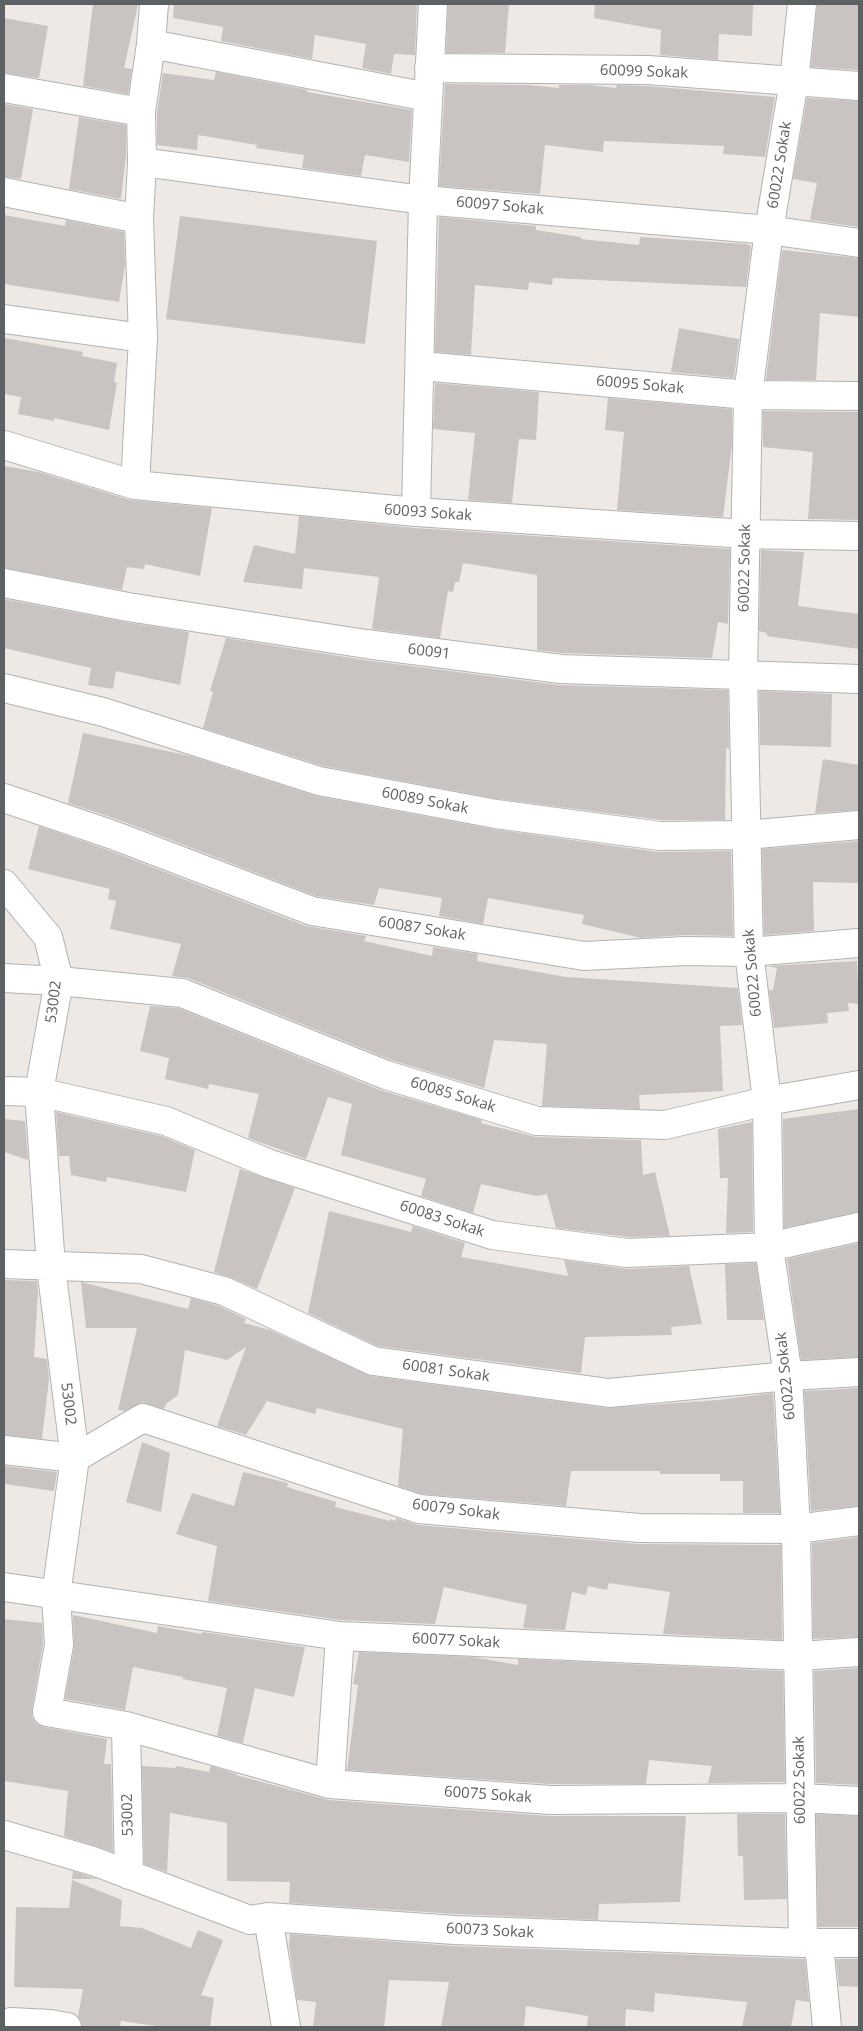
<!DOCTYPE html>
<style>
body{margin:0}
#map{position:relative;width:863px;height:2031px;overflow:hidden;background:#eee9e4;font-family:"Open Sans",sans-serif}
canvas{display:block}
.frame{position:absolute;inset:0;border:5px solid #5c6164;pointer-events:none}
</style>
<div id="map">
<canvas width="863" height="2031"></canvas>
<div class="frame"></div>
</div>
<script>
const c = document.querySelector('canvas').getContext('2d');
c.lineJoin = 'round';
function paint(path, color) {
  c.fillStyle = color;
  c.fill(path, 'evenodd');
}
function stroke(path, color, width, dash) {
  c.strokeStyle = color;
  c.lineWidth = width;
  c.lineCap = dash ? 'butt' : 'round';
  c.setLineDash(dash || []);
  c.stroke(path);
}
function drawText(font, color, halo, rows, align = 'center') {
  c.font = font + ' "Open Sans",sans-serif';
  c.lineWidth = 4;
  c.setLineDash([]);
  c.textBaseline = 'middle';
  c.strokeStyle = halo;
  c.fillStyle = color;
  for (const [text, x, y, turn = 0] of rows) {
    c.save();
    c.translate(x, y);
    c.rotate((+turn || 0) * Math.PI / 180);
    c.textAlign = isNaN(turn) ? turn : align;
    if (halo) c.strokeText(text, 0, 0);
    c.fillText(text, 0, 0);
    c.restore();
  }
}
paint(new Path2D(`
 M 93,4 L 138,4 L 124,68 L 132,69 L 128,94 L 83,86 Z
 M 174,4 L 417,4 L 415,55 L 394,54 L 391,74 L 362,68 L 366,44 L 315,35 L 312,59 L 221,41 L 223,27 L 173,18 Z
 M 448,4 L 509,4 L 505,53 L 446,53 Z
 M 595,4 L 753,4 L 752,36 L 719,34 L 718,60 L 660,55 L 661,30 L 594,18 Z
 M 817,4 L 859,4 L 859,70 L 811,67 Z
 M 4,18 L 48,26 L 39,78 L 4,73 Z
 M 216,72 L 308,90 L 307,92 L 412,110 L 409,162 L 365,155 L 361,176 L 302,168 L 304,155 L 256,148 L 257,145 L 198,135 L 197,150 L 157,145 L 157,113 L 163,73 L 214,80 Z
 M 445,84 L 529,85 L 559,88 L 559,85 L 590,85 L 616,88 L 617,85 L 647,86 L 775,97 L 765,157 L 723,154 L 724,146 L 604,141 L 603,152 L 545,145 L 540,194 L 439,186 Z
 M 807,98 L 859,101 L 859,227 L 810,220 L 817,183 L 793,179 Z
 M 4,104 L 33,109 L 21,179 L 4,177 Z
 M 79,117 L 126,125 L 126,155 L 121,199 L 69,189 Z
 M 4,215 L 65,226 L 66,220 L 124,232 L 125,265 L 119,302 L 4,284 Z
 M 180,216 L 377,241 L 365,344 L 166,319 Z
 M 439,217 L 536,226 L 536,230 L 581,237 L 581,239 L 639,245 L 640,237 L 746,244 L 751,246 L 746,287 L 553,278 L 552,285 L 529,282 L 528,290 L 475,285 L 471,355 L 435,352 Z
 M 782,250 L 859,258 L 859,317 L 820,313 L 816,380 L 766,380 Z
 M 679,328 L 739,339 L 734,378 L 671,372 Z
 M 4,338 L 83,352 L 82,356 L 117,363 L 114,382 L 117,383 L 109,430 L 54,418 L 54,421 L 18,414 L 21,397 L 4,394 Z
 M 435,383 L 539,392 L 536,440 L 519,439 L 512,503 L 468,500 L 475,433 L 433,429 Z
 M 608,398 L 732,409 L 732,444 L 723,517 L 617,510 L 624,432 L 605,430 Z
 M 763,411 L 859,412 L 859,520 L 808,519 L 813,452 L 763,447 Z
 M 4,466 L 39,472 L 130,500 L 212,508 L 200,576 L 145,564 L 144,569 L 127,567 L 122,590 L 4,568 Z
 M 299,516 L 415,528 L 730,549 L 728,624 L 718,622 L 712,658 L 562,653 L 537,650 L 537,575 L 463,563 L 459,582 L 455,582 L 453,592 L 448,591 L 440,638 L 372,629 L 379,577 L 304,568 L 302,589 L 243,582 L 254,545 L 295,554 Z
 M 761,550 L 804,552 L 798,606 L 859,614 L 859,649 L 767,636 L 767,633 L 759,631 Z
 M 4,599 L 125,622 L 189,632 L 180,685 L 116,671 L 113,689 L 88,685 L 91,668 L 4,648 Z
 M 226,638 L 364,660 L 559,685 L 728,690 L 729,749 L 726,748 L 725,820 L 661,820 L 498,799 L 323,766 L 203,728 L 213,692 L 210,691 Z
 M 759,691 L 832,694 L 831,747 L 760,745 Z
 M 83,733 L 190,756 L 316,796 L 493,829 L 658,852 L 731,851 L 733,936 L 685,935 L 641,938 L 582,924 L 584,915 L 488,898 L 483,924 L 439,916 L 442,898 L 379,888 L 374,905 L 316,896 L 119,820 L 68,803 Z
 M 823,759 L 859,765 L 859,810 L 815,813 Z
 M 39,826 L 108,850 L 306,926 L 366,936 L 364,941 L 432,956 L 433,947 L 478,954 L 477,961 L 566,977 L 738,988 L 742,1025 L 720,1026 L 723,1091 L 639,1095 L 640,1109 L 542,1106 L 547,1044 L 494,1040 L 484,1088 L 391,1060 L 188,978 L 172,976 L 181,944 L 110,929 L 116,901 L 108,899 L 110,889 L 28,869 Z
 M 859,841 L 859,883 L 813,882 L 814,931 L 764,935 L 762,849 Z
 M 857,961 L 859,1004 L 848,1003 L 849,1011 L 827,1013 L 828,1023 L 774,1028 L 769,990 L 773,990 L 777,968 L 768,966 Z
 M 150,1006 L 178,1008 L 380,1090 L 482,1120 L 481,1123 L 536,1137 L 641,1140 L 643,1175 L 655,1172 L 670,1236 L 628,1237 L 556,1228 L 547,1194 L 536,1196 L 481,1184 L 473,1213 L 421,1196 L 426,1179 L 341,1155 L 352,1104 L 328,1097 L 306,1159 L 248,1138 L 259,1094 L 209,1084 L 208,1089 L 165,1079 L 169,1058 L 140,1051 Z
 M 859,1109 L 859,1212 L 784,1228 L 783,1119 Z
 M 56,1112 L 161,1136 L 195,1150 L 186,1192 L 107,1177 L 106,1182 L 71,1175 L 69,1156 L 59,1156 Z
 M 4,1119 L 25,1121 L 28,1160 L 4,1152 Z
 M 752,1122 L 753,1232 L 726,1233 L 728,1178 L 720,1178 L 718,1129 Z
 M 240,1169 L 295,1188 L 257,1289 L 230,1277 L 214,1272 Z
 M 329,1211 L 411,1232 L 413,1226 L 465,1243 L 461,1257 L 568,1276 L 564,1260 L 628,1269 L 689,1266 L 702,1324 L 671,1327 L 672,1335 L 585,1337 L 581,1373 L 377,1346 L 308,1313 Z
 M 859,1243 L 859,1357 L 801,1360 L 787,1259 Z
 M 756,1263 L 764,1320 L 727,1320 L 725,1264 Z
 M 4,1280 L 37,1281 L 38,1292 L 34,1357 L 47,1359 L 49,1379 L 42,1439 L 4,1435 Z
 M 81,1282 L 188,1309 L 191,1298 L 219,1306 L 246,1319 L 244,1323 L 270,1330 L 371,1376 L 607,1408 L 718,1400 L 773,1393 L 780,1513 L 743,1513 L 743,1481 L 720,1481 L 720,1474 L 660,1474 L 660,1471 L 571,1471 L 566,1506 L 422,1494 L 398,1486 L 403,1429 L 317,1408 L 315,1414 L 267,1401 L 246,1435 L 217,1426 L 246,1347 L 227,1360 L 185,1350 L 178,1395 L 166,1404 L 164,1409 L 142,1402 L 125,1411 L 118,1410 L 137,1328 L 86,1328 Z
 M 859,1388 L 859,1506 L 811,1511 L 804,1391 Z
 M 142,1442 L 170,1453 L 161,1512 L 126,1502 Z
 M 4,1466 L 57,1472 L 54,1491 L 4,1484 Z
 M 243,1472 L 288,1483 L 287,1487 L 336,1502 L 335,1507 L 390,1521 L 390,1519 L 396,1521 L 396,1518 L 418,1525 L 638,1544 L 781,1545 L 782,1640 L 663,1634 L 670,1592 L 609,1583 L 607,1590 L 588,1586 L 586,1595 L 572,1592 L 565,1630 L 523,1628 L 527,1605 L 444,1587 L 435,1624 L 341,1620 L 208,1601 L 217,1546 L 176,1534 L 192,1493 L 234,1506 Z
 M 859,1537 L 859,1637 L 813,1639 L 812,1543 Z
 M 73,1615 L 157,1633 L 158,1626 L 202,1634 L 202,1632 L 305,1647 L 294,1697 L 255,1688 L 243,1743 L 217,1736 L 227,1688 L 183,1679 L 183,1677 L 133,1667 L 125,1710 L 65,1699 L 74,1648 Z
 M 4,1619 L 42,1623 L 43,1644 L 32,1709 L 32,1717 L 37,1724 L 44,1727 L 107,1739 L 104,1764 L 111,1764 L 113,1852 L 64,1836 L 68,1791 L 4,1781 Z
 M 359,1652 L 473,1657 L 518,1665 L 518,1659 L 783,1671 L 785,1782 L 708,1783 L 712,1766 L 649,1760 L 646,1784 L 550,1784 L 347,1770 L 358,1685 L 353,1684 Z
 M 859,1668 L 859,1785 L 816,1783 L 814,1671 Z
 M 142,1766 L 176,1768 L 176,1766 L 209,1772 L 211,1766 L 237,1774 L 236,1775 L 329,1800 L 549,1816 L 686,1816 L 680,1902 L 599,1904 L 598,1920 L 456,1914 L 289,1903 L 290,1882 L 227,1881 L 227,1823 L 170,1813 L 167,1872 L 144,1864 Z
 M 737,1814 L 785,1814 L 787,1899 L 744,1900 L 743,1856 L 738,1856 Z
 M 816,1814 L 859,1816 L 859,1927 L 818,1927 Z
 M 73,1871 L 97,1879 L 72,1879 Z
 M 72,1880 L 122,1900 L 120,1926 L 142,1928 L 191,1948 L 198,1930 L 223,1940 L 201,1995 L 214,1998 L 210,2027 L 163,2027 L 121,2021 L 120,2027 L 82,2026 L 78,2016 L 83,1989 L 14,1987 L 16,1907 L 69,1908 Z
 M 290,1934 L 454,1946 L 805,1959 L 809,2002 L 796,2000 L 791,2027 L 742,2027 L 747,2002 L 655,1993 L 654,2012 L 626,2009 L 625,2027 L 587,2027 L 588,2016 L 526,2006 L 524,2027 L 441,2027 L 449,1982 L 389,1980 L 384,2027 L 313,2027 L 316,2002 L 297,2000 L 289,1946 Z
 M 836,1959 L 859,1959 L 859,1987 L 839,1986 Z`), '#c9c4c1');
const minor = new Path2D(`
 M 802,4 L 794,81 L 769,230 L 748,395 L 743,675 L 749,952 L 767,1101 L 769,1247 L 788,1376 L 796,1529 L 803,1943
 M 151,44 L 428,97
 M 429,68 L 648,70 L 859,86
 M 4,88 L 141,112
 M 142,162 L 423,200 L 769,230 L 859,243
 M 4,192 L 139,219
 M 4,319 L 143,338
 M 421,366 L 748,395 L 859,396
 M 4,445 L 135,485 L 416,512 L 745,534 L 859,536
 M 135,485 L 143,338 L 139,219 L 142,162 L 141,112 L 151,44 L 154,4
 M 416,512 L 423,200 L 433,4
 M 4,583 L 128,607 L 366,644 L 561,669 L 859,679
 M 4,688 L 103,712 L 319,781 L 496,814 L 660,836 L 746,835 L 859,825
 M 4,798 L 113,835 L 312,911 L 584,956 L 686,951 L 749,952 L 859,943
 M 4,884 L 48,937 L 59,981 L 39,1092 L 51,1267 L 75,1458 L 56,1595 L 59,1645 L 47,1712 L 126,1726 L 129,1875
 M 4,978 L 59,981 L 182,993 L 386,1075 L 537,1121 L 665,1125 L 767,1101 L 859,1085
 M 4,1091 L 39,1092 L 166,1121 L 270,1164 L 492,1235 L 627,1253 L 769,1247 L 859,1227
 M 4,1264 L 141,1269 L 224,1291 L 373,1361 L 609,1393 L 788,1376 L 859,1372
 M 4,1450 L 75,1458 L 143,1418 L 419,1509 L 639,1528 L 796,1529 L 859,1521
 M 4,1587 L 340,1636 L 799,1656 L 859,1652
 M 126,1726 L 330,1784 L 550,1800 L 800,1798 L 859,1801
 M 330,1784 L 340,1636
 M 4,1835 L 93,1861 L 250,1920 L 268,1917 L 455,1930 L 803,1943 L 859,1943
 M 268,1917 L 286,2027
 M 819,1944 L 827,2027
 M 11,2022 L 50,2024 L 67,2027`);
stroke(minor, '#afb3b6', 30);
stroke(minor, '#fff', 28);
drawText('15px', '#5c6164', '#fff', [
 ["60099 Sokak",644,72,2],
 ["60022 Sokak",780,165,-81],
 ["60097 Sokak",500,206,5],
 ["60095 Sokak",640,385,5],
 ["60093 Sokak",428,513,4],
 ["60022 Sokak",745,568,-89],
 ["60091",429,652,7],
 ["60089 Sokak",425,801,11],
 ["60087 Sokak",422,929,9],
 ["60022 Sokak",753,973,-95],
 ["53002",54,1002,-83],
 ["60085 Sokak",453,1095,17],
 ["60083 Sokak",442,1219,18],
 ["60081 Sokak",446,1371,8],
 ["60022 Sokak",786,1376,-96],
 ["53002",68,1404,83],
 ["60079 Sokak",456,1510,7],
 ["60077 Sokak",456,1641,3],
 ["60022 Sokak",800,1780,-91],
 ["60075 Sokak",488,1795,4],
 ["53002",128,1815,-91],
 ["60073 Sokak",490,1931,3]
]);
</script>
